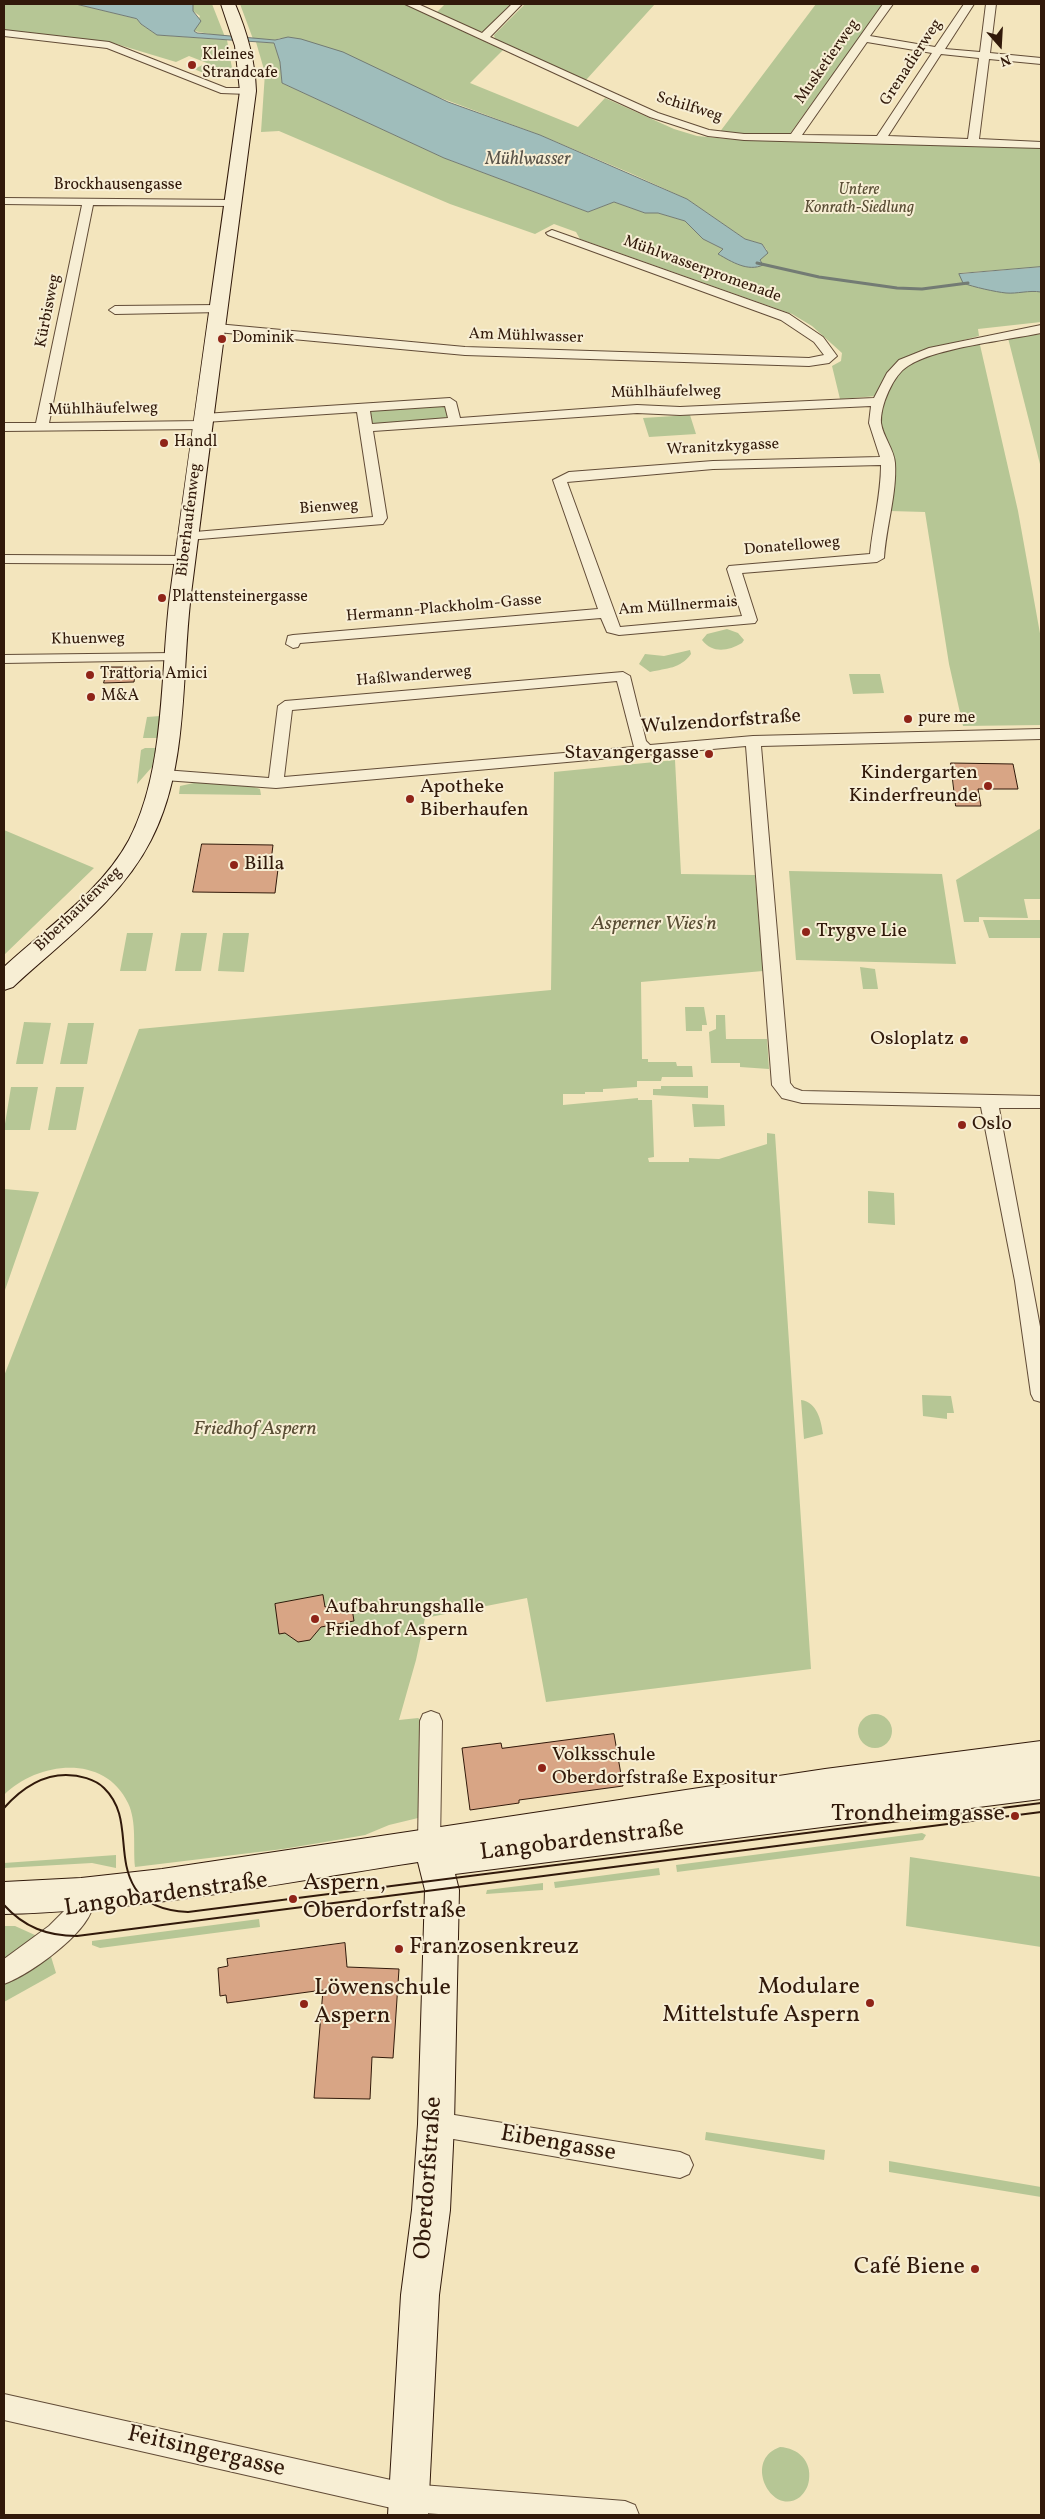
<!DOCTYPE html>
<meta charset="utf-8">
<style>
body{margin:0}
#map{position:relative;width:1045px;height:2519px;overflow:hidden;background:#f3e5bd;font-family:Vollkorn,serif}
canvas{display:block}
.frame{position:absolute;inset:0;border:5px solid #31190a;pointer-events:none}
.north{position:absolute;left:975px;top:20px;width:50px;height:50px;-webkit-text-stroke:4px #f7eed4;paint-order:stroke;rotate:161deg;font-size:14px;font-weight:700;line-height:20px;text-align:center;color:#31190a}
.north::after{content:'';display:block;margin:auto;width:18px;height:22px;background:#31190a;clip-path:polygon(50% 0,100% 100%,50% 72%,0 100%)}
</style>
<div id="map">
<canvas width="1045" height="2519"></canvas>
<div class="frame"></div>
<div class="north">N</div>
</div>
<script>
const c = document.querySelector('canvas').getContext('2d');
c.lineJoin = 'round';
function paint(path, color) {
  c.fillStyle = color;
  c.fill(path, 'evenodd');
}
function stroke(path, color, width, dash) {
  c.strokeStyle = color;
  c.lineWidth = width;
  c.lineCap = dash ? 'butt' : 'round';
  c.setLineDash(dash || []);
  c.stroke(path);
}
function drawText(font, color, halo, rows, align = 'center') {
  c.font = font + ' Vollkorn,serif';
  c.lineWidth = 4;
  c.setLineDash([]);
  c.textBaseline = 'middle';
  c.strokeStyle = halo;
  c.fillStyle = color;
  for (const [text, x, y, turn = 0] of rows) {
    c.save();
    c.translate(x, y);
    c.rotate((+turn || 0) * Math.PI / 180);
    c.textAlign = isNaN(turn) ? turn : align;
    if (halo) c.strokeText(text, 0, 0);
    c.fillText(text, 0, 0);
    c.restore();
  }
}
paint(new Path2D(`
 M 4,4 L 76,4 L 137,19 L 141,24 L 157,35 L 227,40 L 232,68 L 218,79 L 194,69 L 207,63 L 189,56 L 176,62 L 113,43 L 4,30 Z
 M 193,4 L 212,4 L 225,37 L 194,31 L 200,16 L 193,11 Z
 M 240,4 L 404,4 L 503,50 L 470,83 L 578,127 L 605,98 L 674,129 L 697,136 L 739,140 L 1041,148 L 1041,267 L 959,273 C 968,297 1020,289 1041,292 L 1041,322 L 978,329 L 979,336 L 941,346 L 888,373 L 877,396 L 840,399 L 832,366 L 841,361 L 842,353 L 812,326 L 792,314 L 580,239 L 576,232 L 554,224 L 535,234 L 450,204 L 279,131 L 261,132 L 265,73 L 256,42 L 274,43 L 280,62 L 282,83 L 444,158 L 588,212 L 614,202 L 645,213 L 658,213 L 685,221 L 703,239 L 723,249 L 719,253 C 732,262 747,271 763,265 L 760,260 L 767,250 L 762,244 L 745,239 L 687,199 L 630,173 L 540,135 L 280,38 L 275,40 L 253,39 Z
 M 445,4 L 513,4 L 486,31 L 478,32 L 436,13 Z
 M 525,4 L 655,4 L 586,80 L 495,39 L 494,35 Z
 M 816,4 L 884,4 L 789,135 L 719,133 Z
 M 1041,334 L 1041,468 L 1008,338 Z
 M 969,345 L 980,345 L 1018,511 L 1041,639 L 1041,725 L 963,726 L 949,664 L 925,512 L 890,511 L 896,470 L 880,419 L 890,385 L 907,364 L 919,358 Z
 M 444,406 L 447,408 L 449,417 L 446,419 L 378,425 L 371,422 L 369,413 L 376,410 Z
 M 690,415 L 696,434 L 649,437 L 643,418 Z
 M 727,629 L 738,633 L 744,640 L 742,643 C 728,651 713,654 702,640 L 707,634 Z
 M 690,650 L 691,654 C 680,669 667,668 650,672 L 639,664 L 645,654 L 664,656 Z
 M 849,674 L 880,674 L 884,693 L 853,694 Z
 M 160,716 L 157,738 L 143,738 L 147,717 Z
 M 145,748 L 156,748 L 152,767 L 137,784 L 141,750 Z
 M 675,760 L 681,874 L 755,875 L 763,971 L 641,982 L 642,1059 L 648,1059 L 648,1062 L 676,1062 L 677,1066 L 692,1066 L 693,1077 L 662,1077 L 661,1081 L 637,1081 L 637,1087 L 603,1089 L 603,1092 L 585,1092 L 585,1094 L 563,1094 L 563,1105 L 638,1098 L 638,1100 L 652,1100 L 654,1157 L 648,1158 L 649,1162 L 689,1162 L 689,1158 L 719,1159 L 767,1144 L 767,1133 L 775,1134 L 811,1669 L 546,1702 L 527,1598 L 425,1618 L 416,1660 L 399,1720 L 418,1718 L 421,1720 L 423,1738 L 418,1818 L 389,1825 L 365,1835 L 331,1841 L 283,1849 L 135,1867 C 133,1846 137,1822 128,1803 C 104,1753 37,1762 4,1795 L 4,1376 L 139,1029 L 551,990 L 554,772 Z
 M 203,781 L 254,787 L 260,789 L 261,795 L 179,794 L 180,786 Z
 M 1041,828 L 1041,899 L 1024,899 L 1028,918 L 979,917 L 979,922 L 964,922 L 956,880 Z
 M 4,830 L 94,868 L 4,955 Z
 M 789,871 L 942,874 L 956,964 L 796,960 Z
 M 983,920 L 1041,920 L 1041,938 L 989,938 Z
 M 127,933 L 153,933 L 146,971 L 120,971 Z
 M 181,933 L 207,933 L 201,971 L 175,971 Z
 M 223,933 L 249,933 L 244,972 L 218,971 Z
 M 860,967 L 875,969 L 878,989 L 863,989 Z
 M 685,1007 L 704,1007 L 707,1025 L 702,1025 L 702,1031 L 686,1031 Z
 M 716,1015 L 725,1015 L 726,1039 L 767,1039 L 769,1069 L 740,1067 L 740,1063 L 711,1063 L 709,1032 L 716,1029 Z
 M 24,1022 L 51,1023 L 43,1064 L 16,1064 Z
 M 68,1023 L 94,1023 L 87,1064 L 60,1064 Z
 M 661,1086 L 708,1086 L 708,1098 L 653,1095 L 653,1089 L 661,1089 Z
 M 11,1087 L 38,1087 L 30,1130 L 4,1130 Z
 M 56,1087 L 84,1087 L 76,1130 L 48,1130 Z
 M 692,1104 L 724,1105 L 725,1126 L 694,1127 Z
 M 4,1189 L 39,1192 L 4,1293 Z
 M 868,1191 L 894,1193 L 895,1225 L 868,1223 Z
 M 922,1395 L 951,1396 L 954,1413 L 947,1413 L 947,1419 L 923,1416 Z
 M 801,1400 C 817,1402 821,1420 823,1434 L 804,1439 Z
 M858 1731a17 17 0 1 1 34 0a17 17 0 1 1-34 0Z
 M 922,1833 L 926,1835 L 923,1840 L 677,1872 L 676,1865 Z
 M 116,1855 L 116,1868 L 92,1863 L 4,1868 L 4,1863 Z
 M 910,1857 L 1041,1877 L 1041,1947 L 906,1926 Z
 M 659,1868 L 660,1875 L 555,1888 L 554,1882 Z
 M 543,1883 L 543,1890 L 486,1894 L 487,1890 Z
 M 259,1919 L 260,1927 L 100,1948 L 92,1945 L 92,1941 Z
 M 4,1926 L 15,1926 L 46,1940 L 56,1973 L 4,2002 Z
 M 706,2132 L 825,2150 L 824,2160 L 705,2140 Z
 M 889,2161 L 1041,2187 L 1041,2197 L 889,2172 Z
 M 780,2447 C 798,2448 812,2461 809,2480 C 808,2487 805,2492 800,2497 C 772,2518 742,2460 780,2447 Z`), '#b6c695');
const water = new Path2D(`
 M 76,4 L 193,4 L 193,11 L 201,21 L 194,31 L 197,33 L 275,40 L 288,37 L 301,39 L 343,52 L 448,102 L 540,135 L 687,199 L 745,239 L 762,244 L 768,253 L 760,260 L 763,265 C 748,272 732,262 718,254 L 723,249 L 703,239 L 685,221 L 658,213 L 645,213 L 614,202 L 588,212 L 444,158 L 282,83 L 280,62 L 274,43 L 157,35 L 141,24 L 137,19 Z
 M 1041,267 L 1041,292 C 1029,290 1017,294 1006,293 C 996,292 973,287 963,283 L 959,274 Z`);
paint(water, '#9fbdbb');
stroke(water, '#737b74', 1);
stroke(new Path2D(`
 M 757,263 L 819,277 L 897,288 L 922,289 L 968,283`), '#737b74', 3);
const building = new Path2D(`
 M 108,667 L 136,667 L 134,682 L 104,683 Z
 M 951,763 L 1013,764 L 1018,789 L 978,789 L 981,806 L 956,806 Z
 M 202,844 L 273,845 L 270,869 L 278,869 L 275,893 L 193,892 Z
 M 323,1595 L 325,1607 L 351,1602 L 354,1621 L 321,1627 L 310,1640 L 298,1642 L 285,1633 L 279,1634 L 275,1604 Z
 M 614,1734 L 623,1786 L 519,1800 L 519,1803 L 470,1810 L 462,1748 L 501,1743 L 502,1748 Z
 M 345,1943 L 347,1967 L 399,1969 L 393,2058 L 372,2057 L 370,2099 L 314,2098 L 323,1990 L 227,2003 L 226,1995 L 220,1996 L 218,1968 L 228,1966 L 227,1959 Z`);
paint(building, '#d8a585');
stroke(building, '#31190a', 1);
const street = new Path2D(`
 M 405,4 L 418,4 L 482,33 L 512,4 L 522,4 L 490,37 L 658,113 L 709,130 L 744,134 L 791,134 L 883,4 L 893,4 L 870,36 L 935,47 L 964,4 L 974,4 L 945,49 L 980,52 L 986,4 L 996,4 L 990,53 L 1041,58 L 1041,64 L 989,59 L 979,139 L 1041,142 L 1041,148 L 744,140 L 708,136 L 650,117 ZM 867,42 L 932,53 L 877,136 L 802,135 ZM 941,54 L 979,58 L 968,139 L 888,136 Z
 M 4,30 L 109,42 L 226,88 L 248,88 L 253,91 L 248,94 L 221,93 L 107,48 L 4,36 Z
 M 4,198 L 232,200 L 238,203 L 232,206 L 93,205 L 49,423 L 201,421 L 198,418 L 204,414 L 450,398 L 456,402 L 460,418 L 637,405 L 680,407 L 874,398 L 887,373 L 899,360 L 929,348 L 1041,325 L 1041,333 C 1008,340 934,348 908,366 C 893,375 880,406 881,423 C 883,437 894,449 895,463 C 897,493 886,527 884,558 L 877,562 L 742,573 L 757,620 L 755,623 L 619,635 L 607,632 L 601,618 L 300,643 L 298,647 L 293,648 L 286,644 L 288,636 L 293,635 L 598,609 L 553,480 L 569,472 L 713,461 L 880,457 L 869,423 L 871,406 L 680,415 L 637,413 L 373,431 L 387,518 L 383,524 L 188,540 L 181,536 L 183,533 L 373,517 L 357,412 L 205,422 L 209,425 L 203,429 L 4,431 L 4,423 L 36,423 L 82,205 L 4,204 ZM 445,406 L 448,418 L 372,424 L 370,411 ZM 881,465 C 881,495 873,524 870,554 L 729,566 L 727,569 L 742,616 L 620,627 L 567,482 L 713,469 Z
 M 552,230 L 789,314 L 823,337 L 837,356 L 829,363 L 809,366 L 465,355 L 217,332 L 211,328 L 217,324 L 465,347 L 809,358 L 824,355 L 814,342 L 781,320 L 548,235 L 546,233 Z
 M 218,305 L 224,309 L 222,312 L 115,314 L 109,310 L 115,306 Z
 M 4,555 L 186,556 L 193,560 L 186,564 L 4,563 Z
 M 173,653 L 178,654 L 180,657 L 178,660 L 4,663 L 4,655 Z
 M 623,672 L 630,676 L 646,741 L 650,745 L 753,736 L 1041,729 L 1041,739 L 761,746 L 790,1083 L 794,1088 L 802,1091 L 1041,1096 L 1041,1108 L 999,1108 L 1041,1332 L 1041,1402 L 1034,1400 L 1031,1394 L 1015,1281 L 981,1107 L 802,1103 L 782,1098 L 772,1085 L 746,746 L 276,788 L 164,780 L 156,775 L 164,770 L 269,778 L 278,706 L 285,701 ZM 617,681 L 634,747 L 284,777 L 292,710 Z
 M 431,1711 L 439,1714 L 442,1721 L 440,1843 L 437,1851 L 429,1854 L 421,1851 L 418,1843 L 420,1721 L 423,1714 Z
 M 81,1883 L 89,1886 C 92,1893 94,1901 92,1909 C 84,1936 29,1975 4,1984 L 4,1959 L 49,1926 L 69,1906 L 69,1894 L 73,1886 Z
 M 436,2112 L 680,2152 L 689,2156 L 693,2165 L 689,2174 L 680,2178 L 436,2136 L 427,2133 L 424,2124 L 427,2115 Z
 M 4,2394 L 409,2484 L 625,2501 L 635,2505 L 639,2515 L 453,2515 L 409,2512 L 4,2420 Z`);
const secondary = new Path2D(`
 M 221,4 L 235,4 C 247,32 255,60 256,91 C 234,259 212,426 191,594 C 181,675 189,767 151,840 C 120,901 61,942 13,987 L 4,990 L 4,967 C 46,928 101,892 129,840 C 166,769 160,674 170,595 C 192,427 217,259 240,91 L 235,46 Z
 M 1041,1741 L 1041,1799 L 455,1874 L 459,1890 L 454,2124 L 450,2210 L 439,2295 L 428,2515 L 388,2515 L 401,2295 L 412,2210 L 418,2124 L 425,1890 L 418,1862 C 281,1883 143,1911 4,1914 L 4,1882 L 81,1878 L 162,1869 L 825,1769 Z`);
stroke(street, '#624c37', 2);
stroke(secondary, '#31190a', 2);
paint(street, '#f7eed4');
paint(secondary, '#f7eed4');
stroke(new Path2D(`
 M 4,1808 C 20,1790 41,1775 66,1775 C 79,1775 95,1779 104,1788 C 133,1816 115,1856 135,1888 C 146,1906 168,1911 188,1912 L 1041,1803
 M 4,1905 C 24,1927 47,1936 77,1936 L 1041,1812`), '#31190a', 2);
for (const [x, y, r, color] of [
 [192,65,5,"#8f2418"],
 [222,339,5,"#8f2418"],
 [164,443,5,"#8f2418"],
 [162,598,5,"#8f2418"],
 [90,675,5,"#8f2418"],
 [91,697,5,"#8f2418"],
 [908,719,5,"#8f2418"],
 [709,754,5,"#8f2418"],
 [988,786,5,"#8f2418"],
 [410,799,5,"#8f2418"],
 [234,865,5,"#8f2418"],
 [806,932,5,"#8f2418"],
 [964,1040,5,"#8f2418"],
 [962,1125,5,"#8f2418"],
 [315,1619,5,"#8f2418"],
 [542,1768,5,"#8f2418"],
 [1015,1816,5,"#8f2418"],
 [293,1899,5,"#8f2418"],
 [399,1949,5,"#8f2418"],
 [870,2003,5,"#8f2418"],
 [304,2004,5,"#8f2418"],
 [975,2269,5,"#8f2418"]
]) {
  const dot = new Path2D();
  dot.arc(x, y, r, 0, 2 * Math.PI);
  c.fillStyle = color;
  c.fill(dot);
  stroke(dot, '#f7eed4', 2);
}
drawText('16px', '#31190a', '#f7eed4', [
 ["Kleines",202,56],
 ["Strandcafe",202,74],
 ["Dominik",232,339],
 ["Handl",174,443],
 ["Plattensteinergasse",172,598],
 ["Trattoria Amici",100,675],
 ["M&A",101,697],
 ["pure me",918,719]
], 'left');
drawText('16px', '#31190a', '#f7eed4', [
 ["Musketierweg",828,62,-55],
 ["Grenadierweg",912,63,-57],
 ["Schilfweg",689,108,17],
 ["Brockhausengasse",118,186],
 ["Mühlwasserpromenade",702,270,20],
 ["Kürbisweg",49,311,-79],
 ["Am Mühlwasser",526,337,2],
 ["Mühlhäufelweg",666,393,-1],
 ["Mühlhäufelweg",103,410,-1],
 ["Wranitzkygasse",723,448,-3],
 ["Bienweg",329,508,-4],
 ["Biberhaufenweg",190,520,-83],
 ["Donatelloweg",792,547,-5],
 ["Am Müllnermais",678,607,-4],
 ["Hermann-Plackholm-Gasse",444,609,-5],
 ["Khuenweg",88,640,-1],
 ["Haßlwanderweg",414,677,-5],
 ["Biberhaufenweg",79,910,-44]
]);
drawText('italic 16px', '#594d34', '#f7eed4', [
 ["Untere",859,191],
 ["Konrath-Siedlung",859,209]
]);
drawText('italic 18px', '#585248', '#f7eed4', [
 ["Mühlwasser",528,161]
]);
drawText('20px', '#31190a', '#f7eed4', [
 ["Wulzendorfstraße",721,723,-4]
]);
drawText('20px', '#31190a', '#f7eed4', [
 ["Stavangergasse",699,754,"right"],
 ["Kindergarten",978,774,"right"],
 ["Kinderfreunde",978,797,"right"],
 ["Apotheke",420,788],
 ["Biberhaufen",420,811],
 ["Billa",244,865],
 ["Trygve Lie",816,932],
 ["Osloplatz",954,1040,"right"],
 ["Oslo",972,1125],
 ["Aufbahrungshalle",325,1608],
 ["Friedhof Aspern",325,1631],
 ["Volksschule",552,1756],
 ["Oberdorfstraße Expositur",552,1779]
], 'left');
drawText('italic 20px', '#594d34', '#f7eed4', [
 ["Asperner Wies'n",654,925],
 ["Friedhof Aspern",255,1430]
]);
drawText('24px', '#31190a', '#f7eed4', [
 ["Trondheimgasse",1005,1816],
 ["Aspern,",303,1885,"left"],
 ["Oberdorfstraße",303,1913,"left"],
 ["Franzosenkreuz",409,1949,"left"],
 ["Modulare",860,1989],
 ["Mittelstufe Aspern",860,2017],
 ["Löwenschule",314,1990,"left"],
 ["Aspern",314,2018,"left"],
 ["Café Biene",965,2269]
], 'right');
drawText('24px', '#31190a', '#f7eed4', [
 ["Langobardenstraße",582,1842,-7],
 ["Langobardenstraße",166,1896,-8],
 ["Eibengasse",558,2145,10],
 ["Oberdorfstraße",430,2178,-86],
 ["Feitsingergasse",206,2453,13]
]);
</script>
